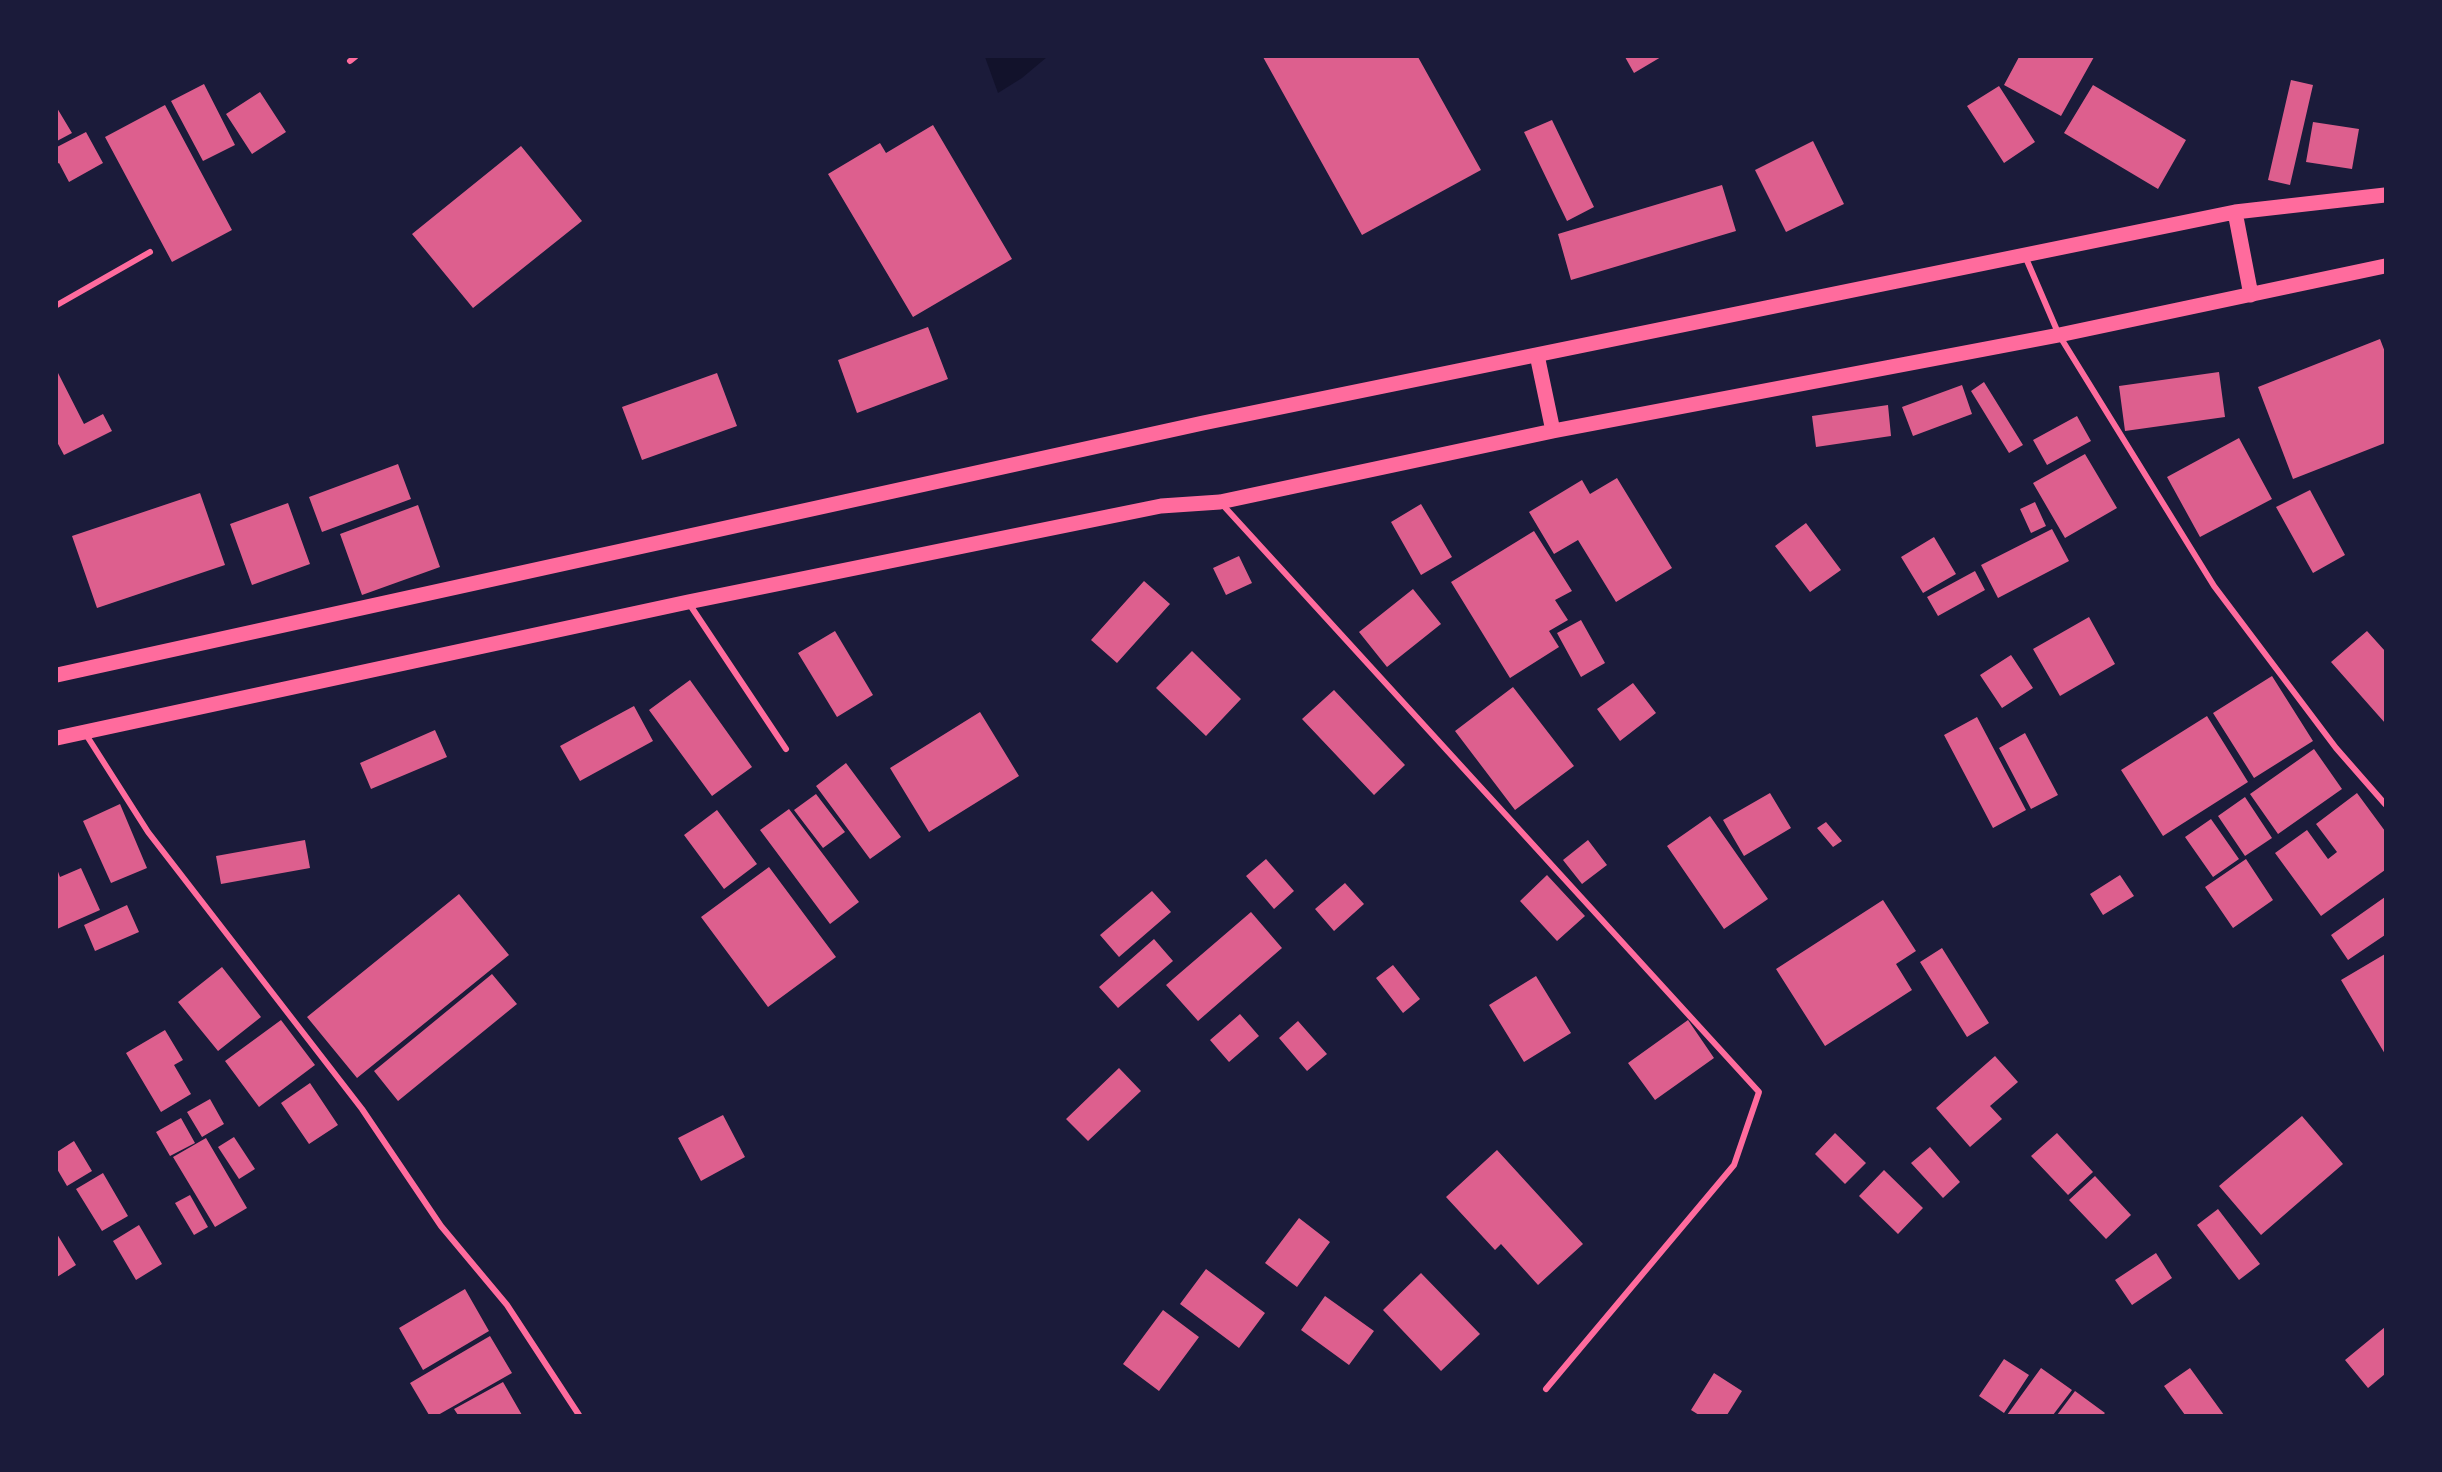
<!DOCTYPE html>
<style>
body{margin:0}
#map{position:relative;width:2442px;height:1472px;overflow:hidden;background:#1b1b3a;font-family:Cabin,sans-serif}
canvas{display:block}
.frame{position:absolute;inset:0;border:58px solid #1b1b3a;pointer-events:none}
</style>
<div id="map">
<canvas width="2442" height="1472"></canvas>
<div class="frame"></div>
</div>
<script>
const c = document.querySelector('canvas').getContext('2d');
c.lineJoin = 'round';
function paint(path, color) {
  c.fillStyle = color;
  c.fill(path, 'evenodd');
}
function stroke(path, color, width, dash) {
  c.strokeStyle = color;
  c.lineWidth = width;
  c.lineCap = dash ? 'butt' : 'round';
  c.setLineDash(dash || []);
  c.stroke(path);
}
paint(new Path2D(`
 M 985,57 L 1047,57 L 1022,78 L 998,93 Z`), '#12122b');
paint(new Path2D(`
 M 1263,57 L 1418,57 L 1481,170 L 1362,235 Z
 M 1625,57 L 1661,57 L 1634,73 Z
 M 2019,57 L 2094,57 L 2061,116 L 2004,85 Z
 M 2291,80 L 2313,85 L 2290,185 L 2268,180 Z
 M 204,84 L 235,145 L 203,161 L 171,101 Z
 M 2093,85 L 2186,140 L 2158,189 L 2064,133 Z
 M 1999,86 L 2035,142 L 2004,163 L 1967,106 Z
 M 260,92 L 286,132 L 252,154 L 226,114 Z
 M 165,105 L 232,230 L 172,262 L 105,137 Z
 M 57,108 L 72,133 L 57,141 Z
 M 1552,120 L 1594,207 L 1567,221 L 1524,132 Z
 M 2313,122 L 2359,129 L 2352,169 L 2306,162 Z
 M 933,125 L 1012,259 L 913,317 L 828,174 L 880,143 L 886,153 Z
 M 86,132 L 103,163 L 69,182 L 59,163 L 57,164 L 57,147 Z
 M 1813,141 L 1844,204 L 1786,232 L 1755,170 Z
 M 521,146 L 582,221 L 473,308 L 412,234 Z
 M 1722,185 L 1736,231 L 1571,280 L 1558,234 Z
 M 928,327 L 948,379 L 857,413 L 838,360 Z
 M 2380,339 L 2385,352 L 2385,443 L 2293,479 L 2258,387 Z
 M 57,371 L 84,424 L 103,414 L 112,431 L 64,455 L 57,442 Z
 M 2219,372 L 2225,417 L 2125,431 L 2119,386 Z
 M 717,373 L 737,426 L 642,460 L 622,407 Z
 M 1984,382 L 2023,445 L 2009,453 L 1971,391 Z
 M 1962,385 L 1972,414 L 1913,436 L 1902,407 Z
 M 1888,405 L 1891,436 L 1816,447 L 1812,416 Z
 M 2077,416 L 2091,441 L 2047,465 L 2033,440 Z
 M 2239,438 L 2272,499 L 2200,537 L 2167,477 Z
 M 2085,454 L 2117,508 L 2065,538 L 2033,483 Z
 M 398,464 L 411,499 L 322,532 L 309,497 Z
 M 1617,478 L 1672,568 L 1616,602 L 1578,540 L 1554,554 L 1529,512 L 1582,480 L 1590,494 Z
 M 2310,490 L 2345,555 L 2313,573 L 2276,507 Z
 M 200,493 L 225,565 L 97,608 L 72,536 Z
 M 2035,502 L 2046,526 L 2031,533 L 2020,509 Z
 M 288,503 L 310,564 L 252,585 L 230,524 Z
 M 1421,504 L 1452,557 L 1421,575 L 1391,522 Z
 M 418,505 L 440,567 L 362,595 L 340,534 Z
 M 1806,523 L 1841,570 L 1810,592 L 1775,546 Z
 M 2052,529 L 2069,561 L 1998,598 L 1981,565 Z
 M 1534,531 L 1572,591 L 1555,600 L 1568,620 L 1549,631 L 1559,647 L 1510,678 L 1451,582 Z
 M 1934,537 L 1956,574 L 1923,593 L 1901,557 Z
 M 1239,556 L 1252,583 L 1226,595 L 1213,568 Z
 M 1975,571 L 1985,590 L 1938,616 L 1927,597 Z
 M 1144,581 L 1170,604 L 1117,663 L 1091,640 Z
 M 1413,589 L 1441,624 L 1387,667 L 1359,632 Z
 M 2089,617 L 2115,664 L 2060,696 L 2033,649 Z
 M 1581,620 L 1605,663 L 1581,677 L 1557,633 Z
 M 835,631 L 873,695 L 837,717 L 798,653 Z
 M 2367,631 L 2385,651 L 2385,723 L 2331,662 Z
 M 1192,651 L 1241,699 L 1206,736 L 1156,688 Z
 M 2011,655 L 2033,688 L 2002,708 L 1980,675 Z
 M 2272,676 L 2313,741 L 2254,778 L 2213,713 Z
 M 690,680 L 752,767 L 712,796 L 649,710 Z
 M 1633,683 L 1656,713 L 1620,741 L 1597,709 Z
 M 1513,687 L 1574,766 L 1515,810 L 1455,731 Z
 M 1334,690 L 1405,765 L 1374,795 L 1302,719 Z
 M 634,706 L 653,741 L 580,781 L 560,746 Z
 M 980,712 L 1019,776 L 929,832 L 890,768 Z
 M 2207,716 L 2248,782 L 2163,836 L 2121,770 Z
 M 1977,717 L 2026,810 L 1993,828 L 1944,735 Z
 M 435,730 L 447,757 L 371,789 L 360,763 Z
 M 2025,733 L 2058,795 L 2031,809 L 1999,748 Z
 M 2314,749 L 2342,789 L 2278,834 L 2250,794 Z
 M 846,763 L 901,837 L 870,859 L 816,786 Z
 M 1770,793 L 1791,828 L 1744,856 L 1723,820 Z
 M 2357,793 L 2385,831 L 2385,870 L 2321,916 L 2275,853 L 2307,830 L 2328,859 L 2337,852 L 2316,824 Z
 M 816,794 L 845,832 L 823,848 L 794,810 Z
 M 2245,797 L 2272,838 L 2245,856 L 2218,816 Z
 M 120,804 L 147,868 L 111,883 L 83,821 Z
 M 789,809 L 859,902 L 830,924 L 760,830 Z
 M 717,810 L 757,864 L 724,889 L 684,835 Z
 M 1710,816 L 1768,899 L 1724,929 L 1667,846 Z
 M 2211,819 L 2239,859 L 2213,877 L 2185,837 Z
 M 1826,822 L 1842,841 L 1833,847 L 1817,828 Z
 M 305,840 L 310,868 L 221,884 L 216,856 Z
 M 1588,840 L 1607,865 L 1582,884 L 1563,860 Z
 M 1266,859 L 1294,891 L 1274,909 L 1246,876 Z
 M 2246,859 L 2273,900 L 2233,928 L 2205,887 Z
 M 769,867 L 836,957 L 768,1007 L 701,917 Z
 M 81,868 L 100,910 L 57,929 L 57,869 L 60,877 Z
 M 1547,875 L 1585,916 L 1557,941 L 1520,901 Z
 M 2120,875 L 2134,896 L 2103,915 L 2090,894 Z
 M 1345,883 L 1364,904 L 1334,931 L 1315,909 Z
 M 1152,891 L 1171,912 L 1119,957 L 1100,935 Z
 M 459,894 L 509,955 L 357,1078 L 307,1017 Z
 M 2385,897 L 2385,935 L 2348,960 L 2331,935 Z
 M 1883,900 L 1916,951 L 1896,964 L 1912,990 L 1825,1046 L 1776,969 Z
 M 127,905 L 139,932 L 95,951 L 84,925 Z
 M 1251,912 L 1282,948 L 1198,1021 L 1166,985 Z
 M 1154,939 L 1173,961 L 1118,1008 L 1099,987 Z
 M 1942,948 L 1989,1023 L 1967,1037 L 1920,962 Z
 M 2385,954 L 2385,1054 L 2341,980 Z
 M 1393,965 L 1420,999 L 1403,1013 L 1376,978 Z
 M 222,967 L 261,1017 L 218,1051 L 178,1002 Z
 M 492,974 L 517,1004 L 398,1101 L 374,1071 Z
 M 1536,976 L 1571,1033 L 1524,1062 L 1489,1005 Z
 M 1240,1014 L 1259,1036 L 1229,1062 L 1210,1040 Z
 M 281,1020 L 315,1065 L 259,1107 L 225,1061 Z
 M 1688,1020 L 1714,1058 L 1655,1100 L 1628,1063 Z
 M 1298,1021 L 1327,1054 L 1307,1071 L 1279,1038 Z
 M 165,1030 L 183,1060 L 174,1065 L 191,1094 L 161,1112 L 126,1053 Z
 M 1995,1056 L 2018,1082 L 1990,1106 L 2002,1119 L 1970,1147 L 1936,1108 Z
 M 1119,1068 L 1141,1091 L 1088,1141 L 1066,1119 Z
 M 310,1083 L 338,1125 L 309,1144 L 281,1103 Z
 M 210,1099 L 224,1124 L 202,1137 L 187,1112 Z
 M 723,1115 L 745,1157 L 701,1181 L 678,1138 Z
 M 2302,1116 L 2343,1164 L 2261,1235 L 2219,1186 Z
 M 181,1118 L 195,1143 L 170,1156 L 156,1132 Z
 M 1835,1133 L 1866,1163 L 1845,1184 L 1815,1154 Z
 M 2057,1133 L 2093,1172 L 2068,1195 L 2031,1156 Z
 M 234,1137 L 255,1169 L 239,1179 L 218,1147 Z
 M 206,1138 L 247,1208 L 215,1227 L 173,1157 Z
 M 74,1141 L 92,1171 L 67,1186 L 57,1169 L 57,1152 Z
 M 1930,1147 L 1960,1182 L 1943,1198 L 1911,1163 Z
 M 1497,1150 L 1583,1244 L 1538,1285 L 1501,1244 L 1495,1250 L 1446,1197 Z
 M 1884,1170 L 1923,1208 L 1898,1234 L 1859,1196 Z
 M 103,1173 L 128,1216 L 102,1231 L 76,1189 Z
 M 2095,1176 L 2131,1215 L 2106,1239 L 2069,1200 Z
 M 190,1195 L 208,1227 L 194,1235 L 175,1203 Z
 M 2218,1209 L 2260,1264 L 2239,1280 L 2197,1225 Z
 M 1299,1218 L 1330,1242 L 1297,1287 L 1265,1263 Z
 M 139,1225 L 162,1264 L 136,1280 L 113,1241 Z
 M 57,1234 L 76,1265 L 57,1277 Z
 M 2156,1253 L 2172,1278 L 2132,1305 L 2115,1280 Z
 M 1206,1269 L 1265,1313 L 1239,1348 L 1180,1304 Z
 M 1421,1273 L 1480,1334 L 1441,1371 L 1383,1310 Z
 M 465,1289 L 489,1331 L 423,1370 L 399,1328 Z
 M 1325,1296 L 1374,1331 L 1349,1365 L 1301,1330 Z
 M 1163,1310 L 1199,1337 L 1159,1391 L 1123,1364 Z
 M 2385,1327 L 2385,1374 L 2368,1388 L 2345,1360 Z
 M 490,1336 L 512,1373 L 438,1415 L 429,1415 L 410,1383 Z
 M 2004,1359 L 2029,1375 L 2004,1413 L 1979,1396 Z
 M 2041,1368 L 2072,1390 L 2053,1415 L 2007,1415 Z
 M 2190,1368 L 2224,1415 L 2185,1415 L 2164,1386 Z
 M 1714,1373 L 1742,1391 L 1727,1415 L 1699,1415 L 1691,1410 Z
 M 503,1382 L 522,1415 L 458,1415 L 454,1409 Z
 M 2075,1391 L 2105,1413 L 2103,1415 L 2057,1415 Z`), '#dd5f8e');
stroke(new Path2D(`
 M 350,61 L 355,57
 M 2025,256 L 2059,335 L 2214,586 L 2336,748 L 2385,804
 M 57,305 L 150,252
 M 1221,503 L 1759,1092 L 1734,1165 L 1546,1389
 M 688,602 L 786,749
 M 85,733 L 148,832 L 362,1109 L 441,1226 L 507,1305 L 579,1415`), '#ff6b9d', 6);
stroke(new Path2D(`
 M 2235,212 L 2251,295
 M 1537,355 L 1553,431
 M 57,675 L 1203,423 L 2235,212 L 2385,195
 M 57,738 L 688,602 L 1161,506 L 1220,502 L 1553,431 L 2059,335 L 2385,266`), '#ff6b9d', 15);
</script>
